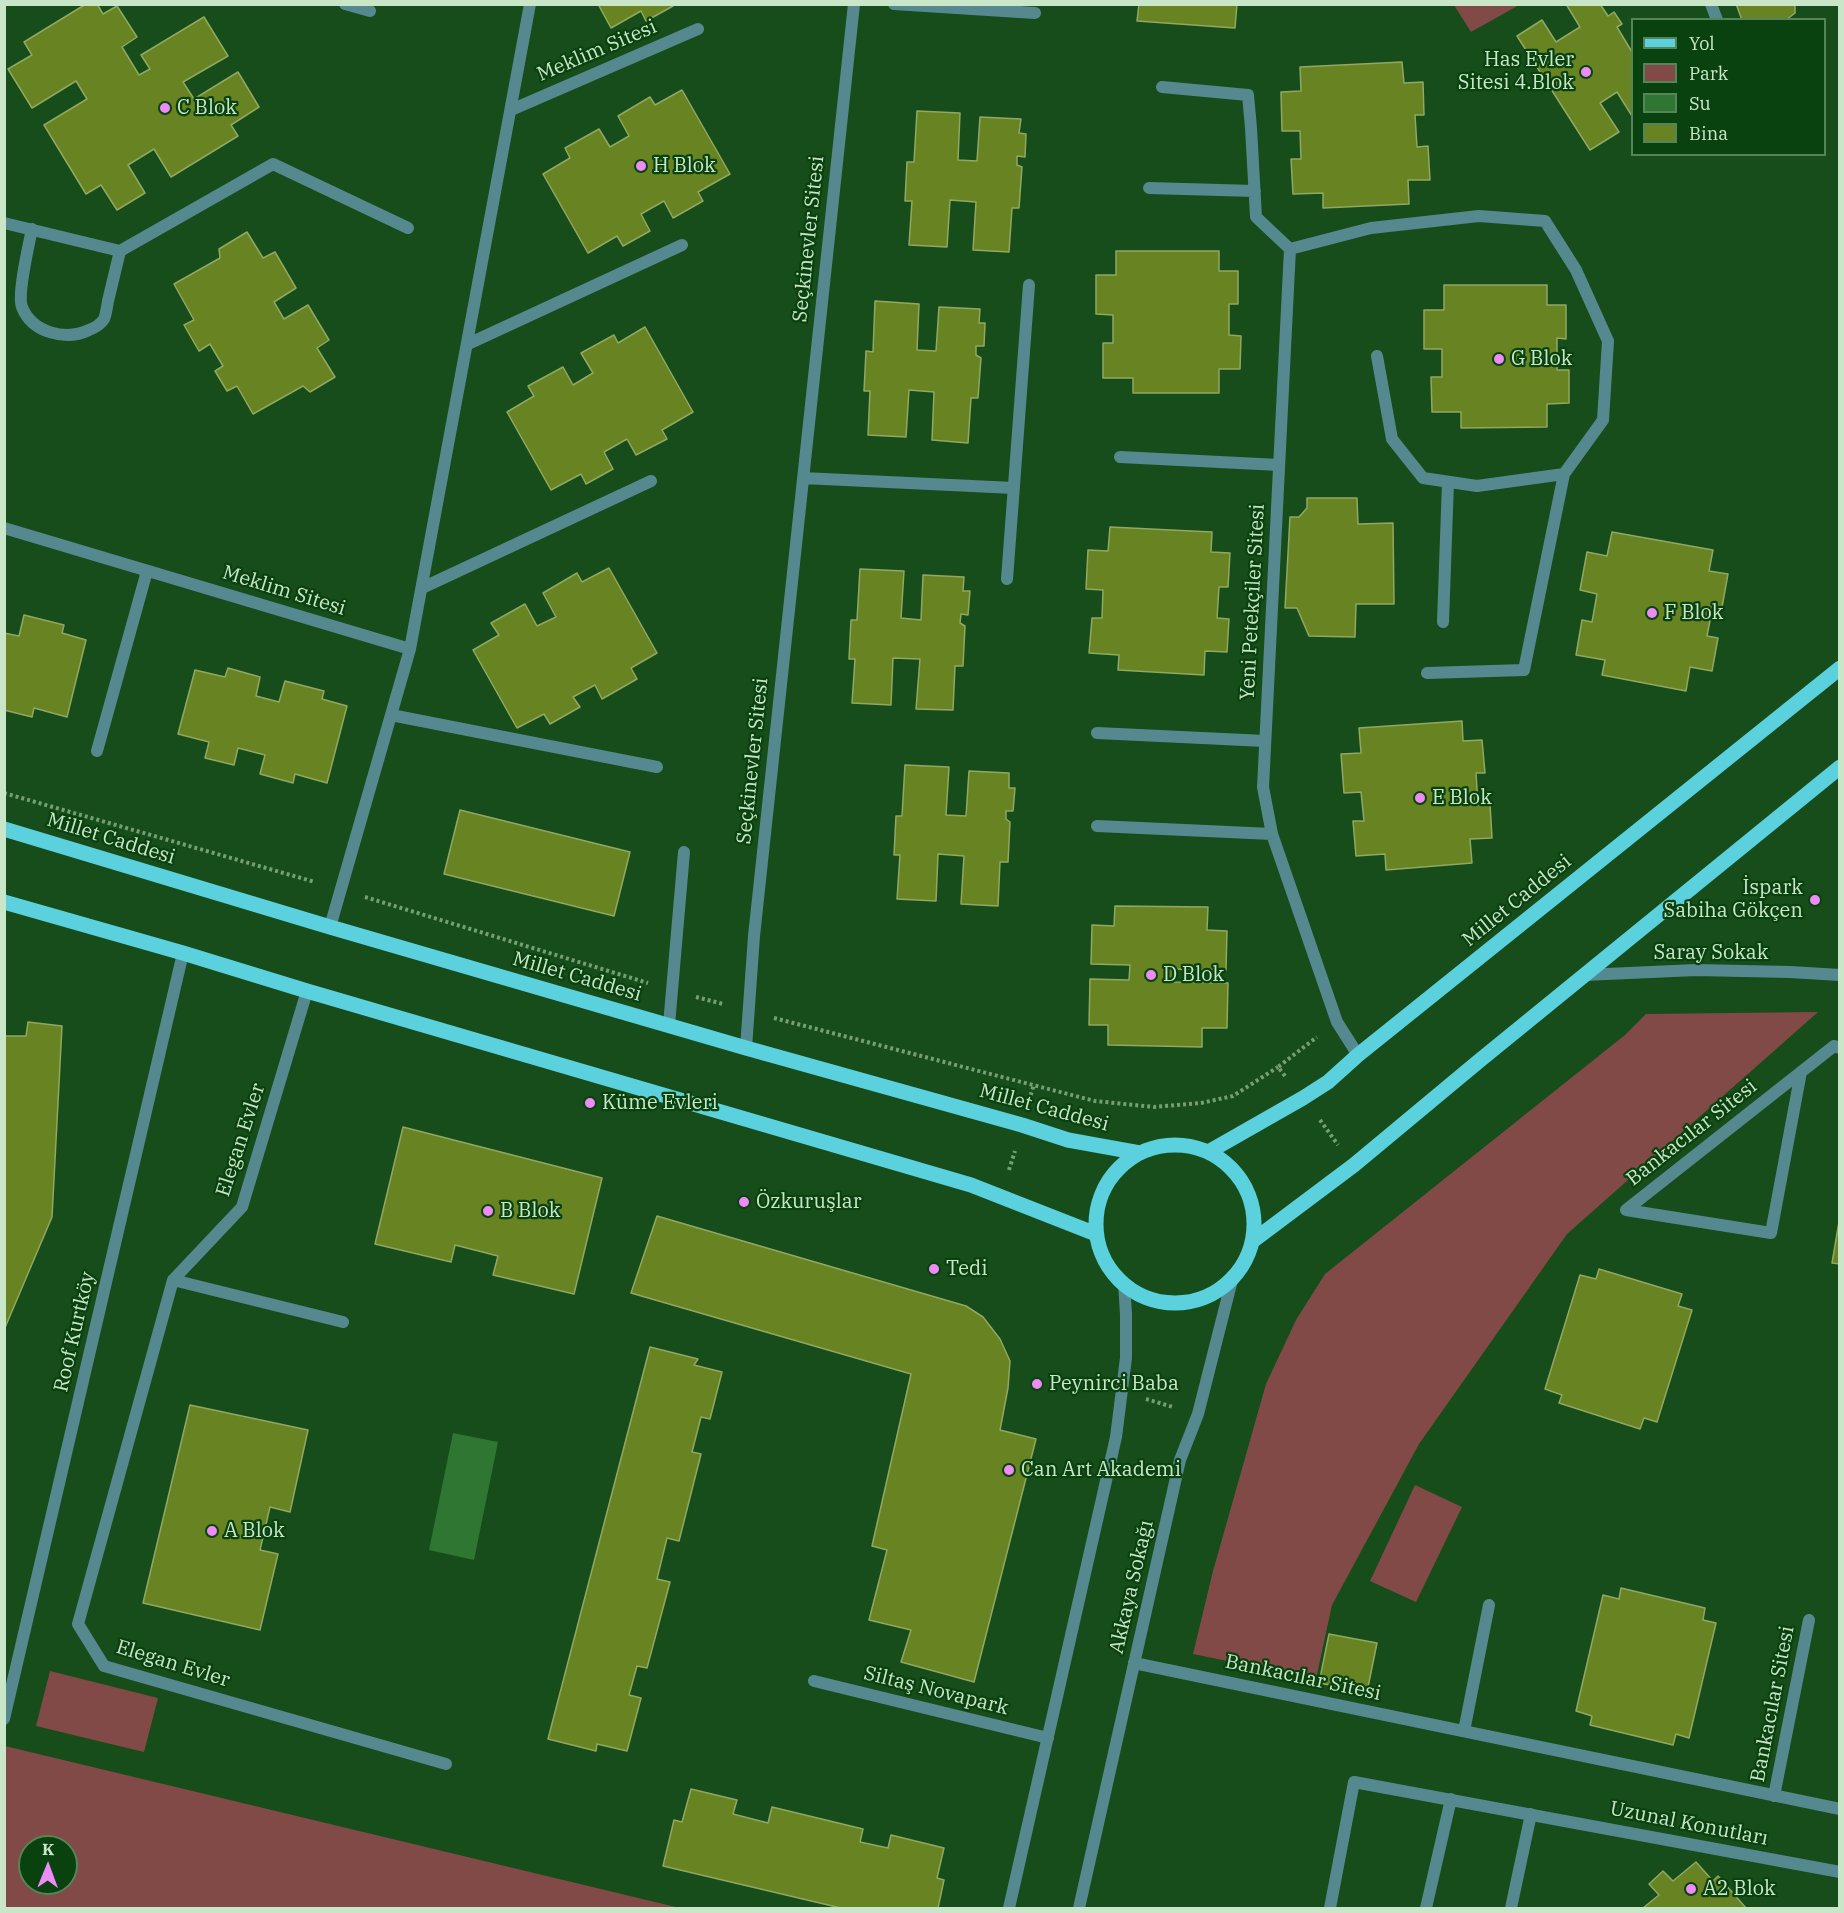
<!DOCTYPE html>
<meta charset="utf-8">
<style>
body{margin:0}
#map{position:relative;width:1844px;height:1913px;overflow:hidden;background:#174d1a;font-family:"IBM Plex Serif",serif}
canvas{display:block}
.frame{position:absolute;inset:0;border:6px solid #cae6c9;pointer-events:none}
.legend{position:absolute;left:1631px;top:18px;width:195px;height:138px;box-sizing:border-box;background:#09420f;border:2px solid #568459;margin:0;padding:8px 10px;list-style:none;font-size:18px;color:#cae6c9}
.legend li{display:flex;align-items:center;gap:12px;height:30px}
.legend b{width:30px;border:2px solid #568459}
.north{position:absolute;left:18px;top:1835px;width:60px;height:60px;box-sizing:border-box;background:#09420f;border:2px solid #568459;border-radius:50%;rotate:1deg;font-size:16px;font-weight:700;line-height:24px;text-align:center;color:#cae6c9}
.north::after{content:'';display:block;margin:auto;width:21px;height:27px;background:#ef8bf7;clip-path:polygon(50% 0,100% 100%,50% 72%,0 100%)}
</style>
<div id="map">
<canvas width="1844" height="1913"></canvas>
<div class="frame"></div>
<ul class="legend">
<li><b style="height:8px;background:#5ad1dd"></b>Yol</li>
<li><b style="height:16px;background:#814a46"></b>Park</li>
<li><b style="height:16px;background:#2e7632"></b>Su</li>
<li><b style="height:16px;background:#678322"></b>Bina</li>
</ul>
<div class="north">K</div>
</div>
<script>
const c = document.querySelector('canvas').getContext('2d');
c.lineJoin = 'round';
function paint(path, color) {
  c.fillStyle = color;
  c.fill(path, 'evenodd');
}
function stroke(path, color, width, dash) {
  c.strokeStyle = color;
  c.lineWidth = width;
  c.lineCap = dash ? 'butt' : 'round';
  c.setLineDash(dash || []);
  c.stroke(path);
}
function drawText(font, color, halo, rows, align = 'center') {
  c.font = font + ' "IBM Plex Serif",serif';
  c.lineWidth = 4.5;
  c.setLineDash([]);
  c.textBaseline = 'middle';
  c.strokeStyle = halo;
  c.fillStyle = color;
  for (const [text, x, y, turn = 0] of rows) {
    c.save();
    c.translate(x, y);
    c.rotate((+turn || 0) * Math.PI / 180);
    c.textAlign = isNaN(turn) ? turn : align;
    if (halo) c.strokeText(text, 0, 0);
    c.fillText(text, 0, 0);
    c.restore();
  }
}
paint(new Path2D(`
 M 1454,5 L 1519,5 L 1471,32 Z
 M 1818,1012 L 1567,1234 L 1419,1444 L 1332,1605 L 1316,1679 L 1193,1654 L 1213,1571 L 1266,1384 L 1296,1320 L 1325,1274 L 1625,1035 L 1646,1014 Z
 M 1415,1485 L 1462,1507 L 1416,1602 L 1370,1581 Z
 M 50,1671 L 158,1698 L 144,1752 L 36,1726 Z
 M 5,1746 L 680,1908 L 5,1908 ZM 30,1847 L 66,1847 L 66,1883 L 30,1883 Z`), '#814a46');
paint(new Path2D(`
 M 453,1433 L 498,1442 L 474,1560 L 429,1550 Z`), '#2e7632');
const building = new Path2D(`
 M 86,4 L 97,4 L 103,14 L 117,6 L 137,37 L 122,47 L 139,75 L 150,69 L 141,55 L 204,17 L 228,56 L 183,82 L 194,99 L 238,72 L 259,107 L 231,125 L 238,136 L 171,177 L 154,149 L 128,165 L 145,193 L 117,210 L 101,185 L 86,194 L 44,125 L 87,99 L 76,81 L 32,108 L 8,69 L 32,55 L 24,42 Z
 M 598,4 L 672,4 L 673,6 L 646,21 L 641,11 L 611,28 Z
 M 1139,4 L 1237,4 L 1235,28 L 1137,21 Z
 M 1566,4 L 1600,4 L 1608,16 L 1614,12 L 1622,24 L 1617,27 L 1632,52 L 1632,116 L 1617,92 L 1600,103 L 1619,132 L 1590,150 L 1517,36 L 1542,20 L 1556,42 L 1580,27 Z
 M 1736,4 L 1795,4 L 1795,13 L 1786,20 L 1742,20 Z
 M 1402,62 L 1404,83 L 1423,82 L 1424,115 L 1415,115 L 1417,147 L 1428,146 L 1430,180 L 1408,180 L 1409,204 L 1323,208 L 1323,193 L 1293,194 L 1291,159 L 1301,159 L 1300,131 L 1282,131 L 1281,92 L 1301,91 L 1300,67 Z
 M 682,90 L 730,174 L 698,192 L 703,201 L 673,218 L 664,201 L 641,214 L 650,231 L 623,246 L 617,236 L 588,253 L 543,174 L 570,158 L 565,148 L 599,129 L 610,147 L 629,136 L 618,116 L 650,97 L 655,105 Z
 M 917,111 L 960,113 L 958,160 L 977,161 L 980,117 L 1021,119 L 1019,133 L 1026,134 L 1025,157 L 1017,156 L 1017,165 L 1022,167 L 1019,208 L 1012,208 L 1009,252 L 973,250 L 976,202 L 950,200 L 947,247 L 909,245 L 912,201 L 905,201 L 907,162 L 914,162 Z
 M 247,232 L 263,258 L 275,252 L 296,288 L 274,302 L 284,319 L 308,305 L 329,340 L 317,348 L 335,377 L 310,392 L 303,386 L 253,414 L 237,386 L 227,391 L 215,371 L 223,366 L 210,344 L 199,351 L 184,325 L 194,320 L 174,284 L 220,258 L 219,249 Z
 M 1116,251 L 1219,251 L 1219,271 L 1238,271 L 1238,304 L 1229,304 L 1229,335 L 1241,336 L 1240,369 L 1219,369 L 1219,393 L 1133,393 L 1133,378 L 1103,378 L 1103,343 L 1113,343 L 1113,315 L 1096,314 L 1096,275 L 1116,275 Z
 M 1444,285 L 1547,285 L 1547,305 L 1566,305 L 1566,339 L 1557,338 L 1557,370 L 1569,370 L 1569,403 L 1547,404 L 1547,427 L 1461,428 L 1461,412 L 1432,412 L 1431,377 L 1442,377 L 1442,349 L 1424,349 L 1424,310 L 1444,310 Z
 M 875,301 L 919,304 L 917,350 L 936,351 L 939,307 L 980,309 L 979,323 L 985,323 L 984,346 L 976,346 L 976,355 L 981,358 L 978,398 L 971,398 L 968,443 L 932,440 L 934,392 L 909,390 L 906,437 L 868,435 L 870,391 L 864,391 L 866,351 L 873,352 Z
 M 645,327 L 693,412 L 662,430 L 667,439 L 636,455 L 627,439 L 604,452 L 613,469 L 586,484 L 581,474 L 551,490 L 507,412 L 534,396 L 528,386 L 563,367 L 573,385 L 593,373 L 581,353 L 614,335 L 618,343 Z
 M 1307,498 L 1357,498 L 1358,524 L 1393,523 L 1394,604 L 1356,604 L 1355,637 L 1309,636 L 1297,608 L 1285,608 L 1290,517 L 1299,517 L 1307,508 Z
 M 1110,527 L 1212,532 L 1211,552 L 1230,553 L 1228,587 L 1219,587 L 1217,618 L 1229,619 L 1227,652 L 1205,651 L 1204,675 L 1118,670 L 1119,655 L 1089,653 L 1092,618 L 1102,618 L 1103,590 L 1086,589 L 1088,550 L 1108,551 Z
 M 1612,532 L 1713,550 L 1709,571 L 1728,574 L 1722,607 L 1713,605 L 1707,636 L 1718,638 L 1712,671 L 1690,667 L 1686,691 L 1602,675 L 1605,660 L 1576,655 L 1582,620 L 1592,622 L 1597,594 L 1580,590 L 1587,552 L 1607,556 Z
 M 609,568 L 657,653 L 631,668 L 637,679 L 602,699 L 595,685 L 573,697 L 580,707 L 550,724 L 544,714 L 517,728 L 473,650 L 499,635 L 491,623 L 525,604 L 537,626 L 556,617 L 543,593 L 577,573 L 582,582 Z
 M 860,569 L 904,571 L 901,618 L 921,620 L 923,575 L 964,577 L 963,591 L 970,591 L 968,615 L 961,614 L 960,623 L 965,626 L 963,666 L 955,666 L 953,710 L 916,709 L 920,659 L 893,658 L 891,705 L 852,703 L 855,659 L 849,659 L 851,620 L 857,620 Z
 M 24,615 L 64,625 L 62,633 L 86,640 L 67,717 L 34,708 L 32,717 L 4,710 L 4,633 L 19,636 Z
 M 228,668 L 260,677 L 256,696 L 279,702 L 285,681 L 324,691 L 322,699 L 347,706 L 327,783 L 295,774 L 293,783 L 260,774 L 265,755 L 238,748 L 234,765 L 205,758 L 209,742 L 178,734 L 195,670 L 225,677 Z
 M 1462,721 L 1463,741 L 1482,740 L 1485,773 L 1476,773 L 1478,805 L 1490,804 L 1492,838 L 1470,839 L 1472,863 L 1386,870 L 1385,854 L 1356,856 L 1353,821 L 1364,821 L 1361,792 L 1344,793 L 1341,754 L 1361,753 L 1359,728 Z
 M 905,765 L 949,767 L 946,815 L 966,816 L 969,771 L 1009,773 L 1009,788 L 1015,788 L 1013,811 L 1006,811 L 1006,819 L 1010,822 L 1008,862 L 1000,862 L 998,906 L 961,904 L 964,856 L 938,854 L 936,901 L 897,899 L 900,855 L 894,855 L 896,816 L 902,816 Z
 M 460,810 L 630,852 L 614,916 L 444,874 Z
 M 1115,906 L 1208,907 L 1207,930 L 1227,931 L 1226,970 L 1173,969 L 1173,982 L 1228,983 L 1227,1028 L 1202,1028 L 1202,1047 L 1108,1045 L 1108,1025 L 1089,1025 L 1090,979 L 1129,980 L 1130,965 L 1091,964 L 1092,925 L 1114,926 Z
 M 28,1022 L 62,1026 L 52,1217 L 4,1330 L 4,1036 L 26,1036 Z
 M 403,1127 L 602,1178 L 574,1294 L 493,1275 L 498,1256 L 455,1245 L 451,1262 L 375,1244 Z
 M 657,1216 L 966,1306 L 983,1317 L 1000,1339 L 1010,1361 L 1008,1388 L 1000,1430 L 1036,1439 L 974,1682 L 901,1662 L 911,1630 L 869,1620 L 887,1550 L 872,1546 L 911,1374 L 631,1293 Z
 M 1840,1216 L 1840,1264 L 1832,1263 Z
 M 1599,1269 L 1682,1294 L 1678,1306 L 1692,1310 L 1657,1422 L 1644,1418 L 1640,1429 L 1559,1403 L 1562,1395 L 1545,1389 L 1580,1275 L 1596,1279 Z
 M 650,1347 L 698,1359 L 694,1365 L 722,1372 L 710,1419 L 701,1417 L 692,1452 L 701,1454 L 679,1541 L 667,1538 L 657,1579 L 670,1582 L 647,1668 L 637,1666 L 629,1695 L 641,1698 L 627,1751 L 597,1744 L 596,1751 L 548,1739 Z
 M 190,1405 L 308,1430 L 290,1512 L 270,1507 L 260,1550 L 278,1554 L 260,1630 L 143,1603 Z
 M 1621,1588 L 1705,1608 L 1703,1620 L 1716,1623 L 1689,1738 L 1676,1734 L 1673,1745 L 1590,1725 L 1592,1716 L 1576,1711 L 1603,1595 L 1619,1599 Z
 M 1329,1634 L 1377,1643 L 1367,1692 L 1319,1683 Z
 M 691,1789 L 737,1800 L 733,1814 L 768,1823 L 772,1807 L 863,1829 L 860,1842 L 888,1848 L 891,1835 L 944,1848 L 937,1878 L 944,1880 L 938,1908 L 841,1908 L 663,1866 L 674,1820 L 682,1822 Z
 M 1696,1862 L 1713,1881 L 1718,1876 L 1746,1908 L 1643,1908 L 1659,1895 L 1649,1884 L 1663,1871 L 1673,1881 Z`);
paint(building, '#678322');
stroke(building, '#91a863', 1.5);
stroke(new Path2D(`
 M 4,793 L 315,882
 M 365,897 L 648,983
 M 696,997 L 723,1004
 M 774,1018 L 1095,1101 L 1154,1107 L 1201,1103 L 1233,1096 L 1278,1067
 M 1285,1076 L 1278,1067 L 1317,1037
 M 1029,1101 L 1034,1084
 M 1320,1120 L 1338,1145
 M 1009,1170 L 1015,1151
 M 1146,1399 L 1173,1407`), '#759e76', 4, [3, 3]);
stroke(new Path2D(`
 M 345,4 L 370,11
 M 894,4 L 1035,13
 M 1162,87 L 1248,95 L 1251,128 L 1256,217 L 1290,249
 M 511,110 L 698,29
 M 1149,188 L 1255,191
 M 4,223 L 120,251 L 273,164 L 408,228
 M 32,229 C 29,244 17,295 22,307 C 32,333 66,341 89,330 C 94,328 101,324 104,319 C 106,315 107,306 108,301 C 112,284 116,268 120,251
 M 468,344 L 682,245
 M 1120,457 L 1279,465
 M 803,478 L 1014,488
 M 4,528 L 410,649
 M 1007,579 L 1029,285
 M 422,588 L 651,481
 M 1443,622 L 1448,482
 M 1427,673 L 1524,670 L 1564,474
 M 391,715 L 657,767
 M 1097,733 L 1265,741
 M 97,751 L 147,571
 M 1097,826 L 1272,834
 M 330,927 L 410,649 L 530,4
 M 307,991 L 242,1207 L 173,1280 L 78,1624 L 104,1666 L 446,1764
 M 669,1025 L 684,852
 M 746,1048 L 754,936 L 854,4
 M 1358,1055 L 1337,1022 L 1272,834 L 1263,787 L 1290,249 L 1371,228 L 1479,216 L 1545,221 L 1576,270 L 1608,341 L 1603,420 L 1564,474 L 1477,486 L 1423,478 L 1392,439 L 1377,356
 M 1801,1072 L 1771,1233 L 1626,1210 L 1834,1046 L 1840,1048
 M 173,1280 L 343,1322
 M 1134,1663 L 1840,1809
 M 814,1681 L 1048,1738
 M 4,1719 L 183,953
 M 1464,1731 L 1489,1605
 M 1774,1796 L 1809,1620
 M 1330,1908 L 1354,1782 L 1840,1872
 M 1426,1908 L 1451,1799
 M 1511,1908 L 1531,1814`), '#55898f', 12);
stroke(new Path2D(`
 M 1711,4 L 1717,20
 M 1584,975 L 1696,970 L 1790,972 L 1840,975`), '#55898f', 12);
stroke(new Path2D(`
 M 1009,1908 L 1116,1437 L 1126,1358 L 1126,1314 L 1124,1283
 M 1079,1908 L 1180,1460 L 1198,1414 L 1233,1276`), '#55898f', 12);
stroke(new Path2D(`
 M 4,829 L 330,927 L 746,1048 L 1022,1125 L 1068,1140 L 1140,1153
 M 4,902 L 183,953 L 307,991 L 971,1185 L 1096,1234
 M1096 1224a79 79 0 1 1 158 0a79 79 0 1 1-158 0Z
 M 1210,1151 L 1303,1098 L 1328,1082 L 1358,1055 L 1840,668
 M 1254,1240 L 1354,1165 L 1479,1061 L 1840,767`), '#5ad1dd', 15);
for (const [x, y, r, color] of [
 [1586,72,6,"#ef8bf7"],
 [165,108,6,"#ef8bf7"],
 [641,166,6,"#ef8bf7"],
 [1499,359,6,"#ef8bf7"],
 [1652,613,6,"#ef8bf7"],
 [1420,798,6,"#ef8bf7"],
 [1815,900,6,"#ef8bf7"],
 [1151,975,6,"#ef8bf7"],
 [590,1103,6,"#ef8bf7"],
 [744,1202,6,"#ef8bf7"],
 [488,1211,6,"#ef8bf7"],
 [934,1269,6,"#ef8bf7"],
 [1037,1384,6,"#ef8bf7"],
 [1009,1470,6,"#ef8bf7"],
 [212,1531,6,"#ef8bf7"],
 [1691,1889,6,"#ef8bf7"]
]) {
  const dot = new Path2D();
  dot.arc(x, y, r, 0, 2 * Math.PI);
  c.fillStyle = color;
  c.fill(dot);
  stroke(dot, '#09420f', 2);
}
drawText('20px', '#cae6c9', '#09420f', [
 ["Meklim Sitesi",597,51,-23],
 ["Seçkinevler Sitesi",809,239,-84],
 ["Meklim Sitesi",284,591,17],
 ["Yeni Petekçiler Sitesi",1253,602,-87],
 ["Seçkinevler Sitesi",753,761,-84],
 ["Millet Caddesi",111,839,17],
 ["Millet Caddesi",1517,901,-39],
 ["Saray Sokak",1711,953],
 ["Millet Caddesi",577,977,16],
 ["Millet Caddesi",1044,1108,15],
 ["Bankacılar Sitesi",1692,1133,-38],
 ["Elegan Evler",241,1140,-72],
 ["Roof Kurtköy",75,1332,-77],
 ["Akkaya Sokağı",1132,1587,-77],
 ["Elegan Evler",173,1664,17],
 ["Bankacılar Sitesi",1303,1678,12],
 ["Siltaş Novapark",936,1691,14],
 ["Bankacılar Sitesi",1773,1704,-79],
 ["Uzunal Konutları",1689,1824,11]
]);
drawText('20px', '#cae6c9', '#09420f', [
 ["Has Evler",1574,60,"right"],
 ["Sitesi 4.Blok",1574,83,"right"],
 ["C Blok",177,108],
 ["H Blok",653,166],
 ["G Blok",1511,359],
 ["F Blok",1664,613],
 ["E Blok",1432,798],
 ["İspark",1803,888,"right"],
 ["Sabiha Gökçen",1803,911,"right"],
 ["D Blok",1163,975],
 ["Küme Evleri",602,1103],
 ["Özkuruşlar",756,1202],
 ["B Blok",500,1211],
 ["Tedi",946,1269],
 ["Peynirci Baba",1049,1384],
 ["Can Art Akademi",1021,1470],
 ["A Blok",224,1531],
 ["A2 Blok",1703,1889]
], 'left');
</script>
